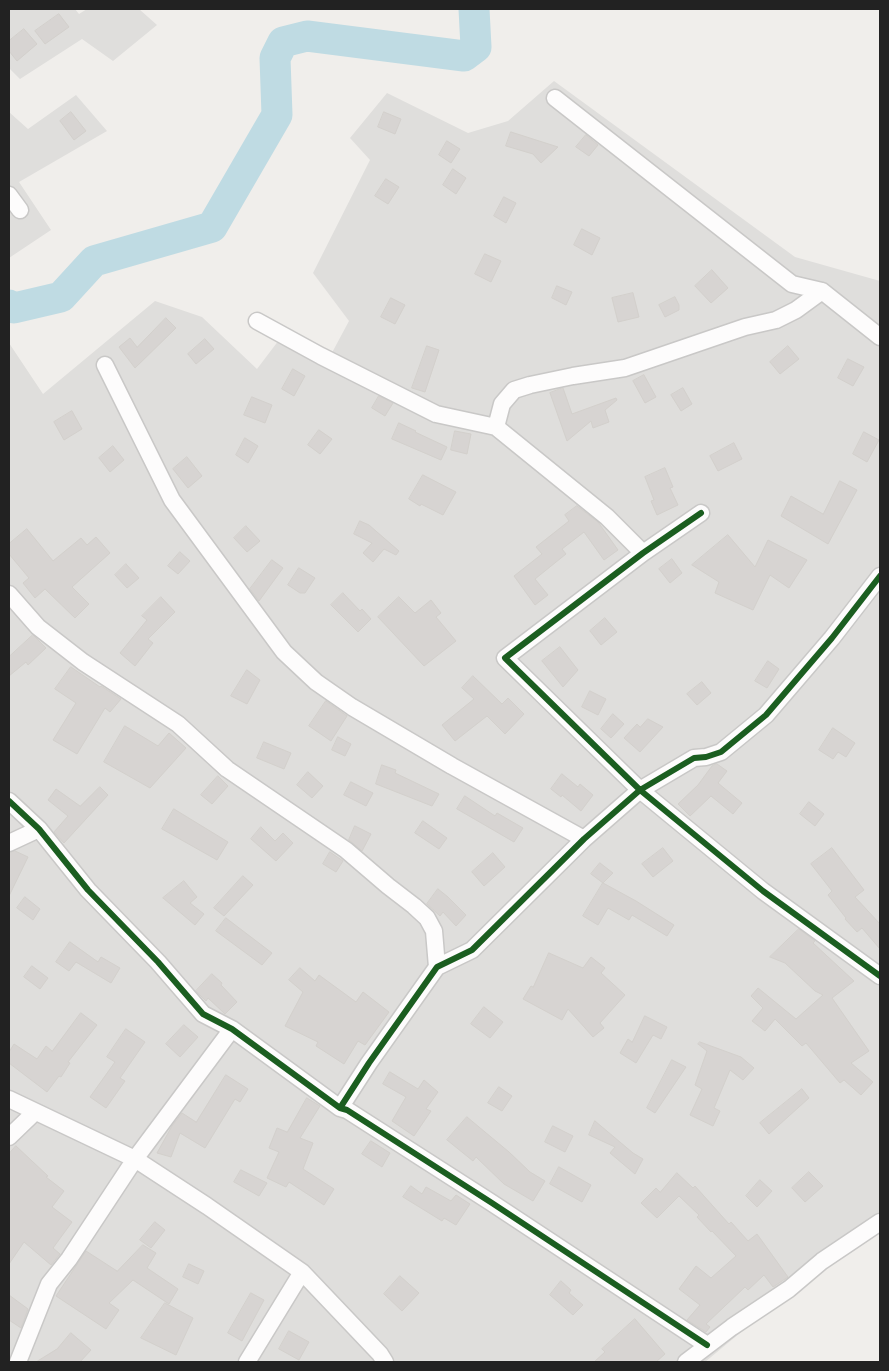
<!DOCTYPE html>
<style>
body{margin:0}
#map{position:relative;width:889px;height:1371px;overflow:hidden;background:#f0eeeb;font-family:Ubuntu,sans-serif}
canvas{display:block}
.frame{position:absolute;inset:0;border:10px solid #222;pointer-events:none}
</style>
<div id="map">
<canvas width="889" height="1371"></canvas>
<div class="frame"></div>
</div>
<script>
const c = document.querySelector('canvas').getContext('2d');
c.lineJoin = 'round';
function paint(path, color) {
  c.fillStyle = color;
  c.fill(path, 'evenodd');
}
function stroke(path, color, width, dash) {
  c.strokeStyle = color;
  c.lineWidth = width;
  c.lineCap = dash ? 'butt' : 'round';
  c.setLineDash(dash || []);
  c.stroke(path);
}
paint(new Path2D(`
 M 9,9 L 75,9 L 79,14 L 87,9 L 139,9 L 157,25 L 113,61 L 82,39 L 20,79 L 9,68 Z
 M 554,81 L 795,257 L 880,281 L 880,1217 L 705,1362 L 9,1362 L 9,343 L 43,394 L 155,301 L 202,317 L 257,369 L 282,336 L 327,362 L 349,321 L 313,273 L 370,160 L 350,138 L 387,93 L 468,133 L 508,121 Z
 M 76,95 L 107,131 L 19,182 L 51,230 L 9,258 L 9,112 L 28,129 Z`), '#dfdedc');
stroke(new Path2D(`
 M 9,305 L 14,308 L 61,297 L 94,261 L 212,227 L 277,115 L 275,58 L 283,42 L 307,36 L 464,56 L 476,47 L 474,9`), '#bfdbe3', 31);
const building = new Path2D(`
 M 59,14 L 69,27 L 45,44 L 35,31 Z
 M 24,29 L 37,44 L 17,61 L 9,51 L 9,41 Z
 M 71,112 L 86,131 L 74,140 L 60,121 Z
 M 384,112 L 401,119 L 395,134 L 378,127 Z
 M 511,132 L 558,147 L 541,163 L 533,154 L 506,146 Z
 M 586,135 L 598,145 L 589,156 L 576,147 Z
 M 447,141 L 460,149 L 451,163 L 439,155 Z
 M 453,169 L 466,178 L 456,194 L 443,185 Z
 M 386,179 L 399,187 L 388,204 L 375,196 Z
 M 504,197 L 516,203 L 506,223 L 494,216 Z
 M 582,229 L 600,238 L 592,255 L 574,245 Z
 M 485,254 L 501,261 L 491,282 L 475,274 Z
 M 712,270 L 728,288 L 711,303 L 695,286 Z
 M 557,286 L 572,292 L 566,305 L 552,298 Z
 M 633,293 L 639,317 L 618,322 L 612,298 Z
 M 675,297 L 679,305 L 679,310 L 665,317 L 659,305 Z
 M 391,298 L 405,305 L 395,324 L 381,317 Z
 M 166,318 L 176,328 L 135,368 L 119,347 L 130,338 L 137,347 Z
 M 205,339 L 214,349 L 196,364 L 188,354 Z
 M 427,346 L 439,350 L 425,392 L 412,388 Z
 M 788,346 L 799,359 L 780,374 L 770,362 Z
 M 848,359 L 864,367 L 853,386 L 838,378 Z
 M 293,369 L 305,376 L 294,396 L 282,389 Z
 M 644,375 L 656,397 L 645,403 L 633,381 Z
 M 563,388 L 572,414 L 616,398 L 617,400 L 605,410 L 609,422 L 593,428 L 591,421 L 567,441 L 550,393 Z
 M 683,388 L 692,404 L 681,411 L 671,395 Z
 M 379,396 L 393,403 L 385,416 L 372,408 Z
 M 252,397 L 272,405 L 265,423 L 244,415 Z
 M 72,411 L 82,429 L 64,440 L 54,422 Z
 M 399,423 L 416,431 L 415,432 L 447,447 L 441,460 L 392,439 Z
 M 319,430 L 332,439 L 320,454 L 308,445 Z
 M 455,431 L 471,434 L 467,454 L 451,450 Z
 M 864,432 L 879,440 L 867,462 L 853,454 Z
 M 245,438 L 258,446 L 248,463 L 236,455 Z
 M 734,443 L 742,459 L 718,471 L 710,456 Z
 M 113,446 L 124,460 L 110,472 L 99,458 Z
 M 187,457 L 202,476 L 188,488 L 173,469 Z
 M 665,468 L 673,487 L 670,488 L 678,505 L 657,515 L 651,501 L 654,500 L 645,477 Z
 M 423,475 L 456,492 L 443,515 L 421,504 L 420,506 L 409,499 Z
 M 840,481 L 857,490 L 828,544 L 781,516 L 791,496 L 823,514 Z
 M 577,506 L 598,522 L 618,550 L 604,560 L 584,532 L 562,549 L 566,554 L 535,579 L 548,595 L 535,605 L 514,576 L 542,554 L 536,547 L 569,521 L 565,515 Z
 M 360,521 L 369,525 L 399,551 L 396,555 L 384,549 L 373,562 L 363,553 L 372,543 L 354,534 Z
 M 246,526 L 260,541 L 247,552 L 234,538 Z
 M 27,529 L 53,561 L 81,538 L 87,545 L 96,537 L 110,553 L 72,587 L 89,604 L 75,618 L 45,589 L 35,598 L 23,583 L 29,578 L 9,554 L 9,544 Z
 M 728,535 L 755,567 L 768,540 L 807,560 L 789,588 L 770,575 L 753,610 L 715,593 L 719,582 L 692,565 Z
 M 180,552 L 190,561 L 178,574 L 168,566 Z
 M 672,559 L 682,573 L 670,583 L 659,569 Z
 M 272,560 L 283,568 L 259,601 L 250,589 Z
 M 126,564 L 139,578 L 127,588 L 115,575 Z
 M 299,568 L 315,578 L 305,593 L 300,593 L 288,585 Z
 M 343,593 L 360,611 L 362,609 L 371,619 L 358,632 L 331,605 Z
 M 161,597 L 175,612 L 148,639 L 153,643 L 135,666 L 120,653 L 147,620 L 142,616 Z
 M 399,597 L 415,613 L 431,600 L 441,613 L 436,617 L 456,641 L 424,666 L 378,617 Z
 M 605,618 L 617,632 L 601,645 L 590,631 Z
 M 33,635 L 46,648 L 28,665 L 26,662 L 9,676 L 9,657 Z
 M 560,647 L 578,670 L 563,687 L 542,661 Z
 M 768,661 L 779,669 L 767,688 L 755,681 Z
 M 71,667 L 100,687 L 101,686 L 121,699 L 110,712 L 105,708 L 77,754 L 53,740 L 76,703 L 55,689 Z
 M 247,670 L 260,680 L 247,704 L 231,696 Z
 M 473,676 L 502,704 L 508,698 L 524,714 L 505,734 L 487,716 L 455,741 L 442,725 L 474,699 L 462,688 Z
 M 702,682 L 711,693 L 697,705 L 687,694 Z
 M 590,691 L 606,699 L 598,715 L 582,707 Z
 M 326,701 L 347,716 L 331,741 L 309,726 Z
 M 613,714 L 624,724 L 611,738 L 601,729 Z
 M 648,719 L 663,727 L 640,752 L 624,738 L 637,724 L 640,727 Z
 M 125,726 L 158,746 L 169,733 L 186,748 L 150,788 L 104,762 Z
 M 833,728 L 855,743 L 846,757 L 838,752 L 833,759 L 819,750 Z
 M 338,737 L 351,744 L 345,756 L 332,750 Z
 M 264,742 L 291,753 L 284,769 L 257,758 Z
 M 717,764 L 727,771 L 718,783 L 742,803 L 733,814 L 711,796 L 690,816 L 678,804 L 698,785 L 712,766 Z
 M 382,765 L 396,770 L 395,773 L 439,794 L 432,806 L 376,784 Z
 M 308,772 L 323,786 L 312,798 L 297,785 Z
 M 562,774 L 578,787 L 580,784 L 593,795 L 581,811 L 562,795 L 561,797 L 551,789 Z
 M 218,776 L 228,786 L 212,804 L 201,795 Z
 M 351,782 L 373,793 L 366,806 L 344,795 Z
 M 100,787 L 108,795 L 64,843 L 54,832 L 68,816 L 48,800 L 56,789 L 80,806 Z
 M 465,796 L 495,816 L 497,813 L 523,828 L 514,842 L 457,809 Z
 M 809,802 L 824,814 L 815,826 L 800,814 Z
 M 174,809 L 228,842 L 217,860 L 162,829 Z
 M 423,821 L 447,838 L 439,849 L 415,833 Z
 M 355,826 L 371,834 L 362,851 L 349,840 Z
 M 261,827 L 275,841 L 283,833 L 293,843 L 276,861 L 251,839 Z
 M 663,848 L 673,861 L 653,877 L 642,864 Z
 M 832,848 L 864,890 L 855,897 L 880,924 L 880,949 L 862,928 L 857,932 L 845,919 L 846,918 L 828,895 L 832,891 L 811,864 Z
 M 15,851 L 28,857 L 9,896 L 9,853 Z
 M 330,852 L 343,861 L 336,872 L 323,864 Z
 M 493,853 L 505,867 L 484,886 L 472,872 Z
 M 600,863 L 613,873 L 603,883 L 591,874 Z
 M 243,876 L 253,885 L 224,916 L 214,908 Z
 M 184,881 L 197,897 L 190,903 L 204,914 L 195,925 L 163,898 Z
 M 603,883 L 636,901 L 674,925 L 667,936 L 632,915 L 629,920 L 608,908 L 598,925 L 583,916 Z
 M 438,889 L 448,897 L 466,915 L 456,926 L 443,912 L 440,916 L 427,904 Z
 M 25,897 L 40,909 L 33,920 L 17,908 Z
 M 226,918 L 272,953 L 262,965 L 216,931 Z
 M 799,929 L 815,941 L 813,943 L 854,981 L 832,998 L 869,1051 L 851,1063 L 873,1082 L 861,1095 L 844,1080 L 840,1083 L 806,1043 L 802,1046 L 775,1019 L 765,1031 L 752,1021 L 763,1008 L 751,996 L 758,988 L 796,1019 L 823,995 L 815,991 L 785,963 L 770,957 Z
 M 70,942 L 98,962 L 101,957 L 120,968 L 111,983 L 76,962 L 69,971 L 56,962 Z
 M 549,953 L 583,968 L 591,957 L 605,968 L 601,973 L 625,995 L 600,1023 L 604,1028 L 593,1037 L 568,1009 L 562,1020 L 523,999 L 531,986 L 533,987 Z
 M 32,966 L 48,978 L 40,989 L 24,977 Z
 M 300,968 L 315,981 L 319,975 L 356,1002 L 363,992 L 389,1012 L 365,1045 L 358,1041 L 344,1064 L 316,1046 L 318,1042 L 285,1026 L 303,992 L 289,980 Z
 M 212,974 L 222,983 L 221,985 L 237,1002 L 225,1014 L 208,998 L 206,1001 L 196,991 Z
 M 484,1007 L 503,1022 L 490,1038 L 471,1024 Z
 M 81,1013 L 97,1025 L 68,1062 L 70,1063 L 61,1077 L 59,1076 L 47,1092 L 9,1063 L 9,1052 L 14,1044 L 37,1059 L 46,1046 L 52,1051 Z
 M 645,1016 L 667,1027 L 661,1039 L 653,1035 L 636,1063 L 620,1053 L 628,1039 L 632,1042 Z
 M 184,1025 L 198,1037 L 180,1057 L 166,1044 Z
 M 126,1029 L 145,1042 L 120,1078 L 125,1081 L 106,1108 L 90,1097 L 115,1062 L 107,1057 Z
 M 700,1042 L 741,1057 L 754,1068 L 743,1080 L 730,1070 L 714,1108 L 720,1111 L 713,1126 L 690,1115 L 702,1089 L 695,1085 L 707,1051 L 698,1044 Z
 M 672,1060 L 686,1067 L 655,1113 L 647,1108 Z
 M 390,1072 L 418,1089 L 424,1080 L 438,1092 L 426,1109 L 431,1111 L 414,1136 L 392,1121 L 406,1097 L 383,1084 Z
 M 226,1075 L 248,1089 L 240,1102 L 235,1099 L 205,1148 L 180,1133 L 171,1157 L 157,1153 L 172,1126 L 182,1113 L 196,1122 Z
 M 499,1087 L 512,1096 L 502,1111 L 488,1103 Z
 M 802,1089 L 809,1098 L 769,1134 L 760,1123 Z
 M 307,1098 L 320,1106 L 300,1138 L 313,1143 L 303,1169 L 334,1189 L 324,1205 L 289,1182 L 286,1187 L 267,1178 L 279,1152 L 269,1148 L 277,1128 L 287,1132 Z
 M 467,1117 L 509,1152 L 530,1172 L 545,1181 L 533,1201 L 504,1184 L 476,1157 L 473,1161 L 447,1140 Z
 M 595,1121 L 633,1153 L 643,1159 L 635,1174 L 610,1153 L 615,1147 L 589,1135 Z
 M 553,1126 L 573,1136 L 565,1152 L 545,1142 Z
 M 371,1141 L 390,1153 L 382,1167 L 362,1154 Z
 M 16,1146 L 48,1176 L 46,1177 L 64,1191 L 52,1207 L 72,1222 L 53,1248 L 60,1254 L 51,1265 L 24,1242 L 9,1264 L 9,1154 Z
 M 559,1167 L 591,1185 L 582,1202 L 550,1184 Z
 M 241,1170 L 267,1183 L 259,1196 L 234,1182 Z
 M 809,1172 L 823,1186 L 805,1202 L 792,1188 Z
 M 677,1173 L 693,1188 L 695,1186 L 729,1224 L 731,1222 L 748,1241 L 757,1234 L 788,1277 L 773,1287 L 764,1275 L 748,1290 L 745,1287 L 706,1324 L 710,1327 L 706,1332 L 687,1320 L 700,1305 L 679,1289 L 696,1266 L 711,1278 L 736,1256 L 712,1231 L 711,1232 L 697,1217 L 699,1215 L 679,1196 L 657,1218 L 641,1203 L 656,1188 L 660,1192 Z
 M 760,1180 L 772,1191 L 757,1207 L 746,1196 Z
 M 411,1186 L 422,1194 L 426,1187 L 451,1201 L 456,1195 L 470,1204 L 456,1225 L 444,1218 L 442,1221 L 403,1197 Z
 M 155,1222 L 165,1230 L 151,1248 L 140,1240 Z
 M 143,1245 L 156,1253 L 147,1268 L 178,1289 L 169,1304 L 133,1280 L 109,1303 L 119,1310 L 106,1329 L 56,1296 L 86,1251 L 117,1271 Z
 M 189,1264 L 204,1271 L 198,1284 L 183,1277 Z
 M 400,1276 L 419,1293 L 402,1311 L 384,1294 Z
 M 561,1281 L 571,1290 L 569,1293 L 583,1305 L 573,1315 L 550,1295 Z
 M 251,1293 L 264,1300 L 242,1341 L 228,1333 Z
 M 9,1295 L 28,1309 L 21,1328 L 9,1320 Z
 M 165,1303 L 193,1318 L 176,1355 L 141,1338 Z
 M 635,1319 L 665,1354 L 656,1362 L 594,1362 L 605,1352 L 602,1349 Z
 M 289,1331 L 309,1342 L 299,1360 L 279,1349 Z
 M 71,1333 L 91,1350 L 80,1362 L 36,1362 L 57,1349 Z`);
paint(building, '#d7d4d2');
stroke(building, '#d3d0cc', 1);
const minor = new Path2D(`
 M 555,98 L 792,284 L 822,291 L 880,337
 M 9,195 L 20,210
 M 257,321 L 321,356 L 436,414 L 496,427 L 607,517 L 643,553
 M 105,365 L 172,500 L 284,652 L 316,682 L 352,707 L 452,766 L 584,839
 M 496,427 L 502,404 L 514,390 L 530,385 L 573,376 L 625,368 L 745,327 L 776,320 L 796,310 L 822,291
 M 701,513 L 643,553 L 505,658 L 640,790 L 763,891 L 880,976
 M 9,594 L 38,627 L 83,662 L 178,724 L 227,769 L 346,850 L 388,886 L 414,906 L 427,918 L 434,931 L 437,967
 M 9,801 L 39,829 L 88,890 L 158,962 L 203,1014 L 232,1029 L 340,1108 L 347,1110 L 492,1203 L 707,1345
 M 9,843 L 39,829
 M 9,1099 L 135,1159 L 207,1206 L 302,1272 L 380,1354 L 385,1362
 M 340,1108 L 369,1063 L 437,967 L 472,950 L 584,839 L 640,790 L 694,758 L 706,757 L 721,752 L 766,715 L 832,638 L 880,576
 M 9,1137 L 35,1112
 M 18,1362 L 49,1284 L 69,1259 L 135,1159 L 232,1029
 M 247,1362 L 302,1272
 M 686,1362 L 732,1327 L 789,1289 L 822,1261 L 880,1222`);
stroke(minor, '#c9c8c7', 19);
stroke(minor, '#fdfcfc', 16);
stroke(new Path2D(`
 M 701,513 L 643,553 L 505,658 L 640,790 L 763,891 L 880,976
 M 9,801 L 39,829 L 88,890 L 158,962 L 203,1014 L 232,1029 L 340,1108 L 347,1110 L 492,1203 L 707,1345
 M 340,1108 L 369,1063 L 437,967 L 472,950 L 584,839 L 640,790 L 694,758 L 706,757 L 721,752 L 766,715 L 832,638 L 880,576`), '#1b5e20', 6);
</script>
